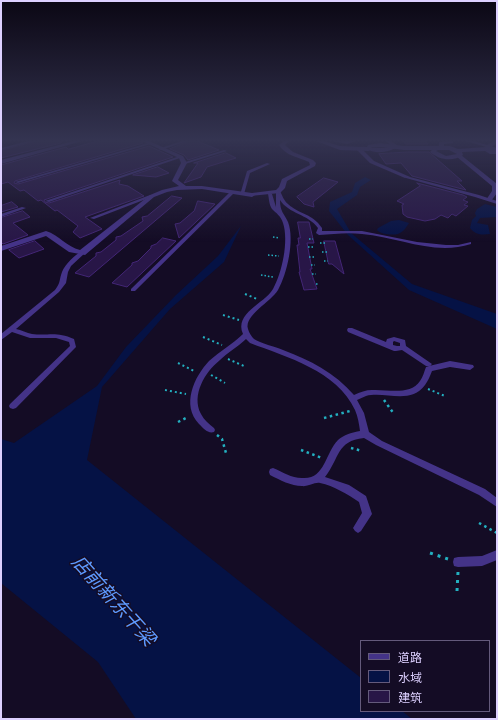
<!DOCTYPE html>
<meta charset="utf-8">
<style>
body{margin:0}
#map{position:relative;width:498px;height:720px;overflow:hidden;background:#140c25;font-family:Figtree,"Noto Sans SC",sans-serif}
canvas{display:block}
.frame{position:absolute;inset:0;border:2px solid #ddd0ff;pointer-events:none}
.legend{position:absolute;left:360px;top:640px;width:130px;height:72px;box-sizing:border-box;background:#140c25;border:1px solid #645a7c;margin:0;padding:5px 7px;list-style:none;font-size:12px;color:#ddd0ff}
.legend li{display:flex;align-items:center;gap:8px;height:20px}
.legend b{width:20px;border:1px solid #645a7c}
</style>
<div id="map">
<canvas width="498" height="720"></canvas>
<div class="frame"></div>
<ul class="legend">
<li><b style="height:5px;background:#438"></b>道路</li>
<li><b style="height:11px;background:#051245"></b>水域</li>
<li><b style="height:11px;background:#281647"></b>建筑</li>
</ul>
</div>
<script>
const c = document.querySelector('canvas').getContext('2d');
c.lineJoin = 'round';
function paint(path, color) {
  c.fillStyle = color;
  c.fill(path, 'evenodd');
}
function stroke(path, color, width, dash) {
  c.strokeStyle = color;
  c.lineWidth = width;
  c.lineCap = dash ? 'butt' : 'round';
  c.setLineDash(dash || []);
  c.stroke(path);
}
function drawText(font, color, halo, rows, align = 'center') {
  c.font = font + ' Figtree,"Noto Sans SC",sans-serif';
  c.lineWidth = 3;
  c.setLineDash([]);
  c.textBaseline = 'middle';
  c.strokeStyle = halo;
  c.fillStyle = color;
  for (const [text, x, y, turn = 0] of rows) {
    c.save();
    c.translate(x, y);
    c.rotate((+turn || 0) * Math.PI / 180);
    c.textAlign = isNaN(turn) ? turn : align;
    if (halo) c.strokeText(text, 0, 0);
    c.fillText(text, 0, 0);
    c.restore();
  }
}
paint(new Path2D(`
 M 365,177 L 371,180 L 360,187 L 357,195 L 337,209 L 351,233 L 412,284 L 497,314 L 497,329 L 409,290 L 348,235 L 329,211 L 330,202 L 352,192 L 355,183 Z
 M 485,204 L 497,207 L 497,217 L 480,218 L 477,223 L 488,225 L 490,234 C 481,235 476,235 470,228 L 472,220 L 476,216 L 475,213 L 477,209 Z
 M 399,220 L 409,223 C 403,233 399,236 386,234 C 382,233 380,233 377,230 L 378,228 L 391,221 Z
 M 241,226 L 224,262 L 170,309 L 102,387 L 87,460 L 361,678 L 361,711 L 402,711 L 412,719 L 136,719 L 98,662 L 1,583 L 1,439 L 14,443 L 97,386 L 126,347 L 176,295 L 218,256 Z`), '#051245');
const building = new Path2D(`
 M 36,141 L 61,141 L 61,143 L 1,158 L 1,151 Z
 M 98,141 L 141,141 L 143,143 L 15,181 L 14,183 L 18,184 L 149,146 L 173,157 L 44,200 L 45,202 L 49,203 L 120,180 L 119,184 L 128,186 L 144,196 L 85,217 L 102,229 L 80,238 L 73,232 L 78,226 L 57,210 L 55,211 L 41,200 L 38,201 L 24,190 L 20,191 L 8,182 L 1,184 L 1,165 L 66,147 L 68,149 Z
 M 189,141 L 197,141 L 219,150 L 188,160 L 184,155 L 170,149 Z
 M 404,141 L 425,141 L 428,144 L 406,144 Z
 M 408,152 L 429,152 L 462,181 L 457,181 L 466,190 L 412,176 L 401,163 L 386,164 L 379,154 Z
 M 226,153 L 236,158 L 207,167 L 201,177 L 184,183 L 198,163 L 194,163 Z
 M 158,167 L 169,173 L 156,177 L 133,175 Z
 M 324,178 L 338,182 L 313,202 L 314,207 L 304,204 L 297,197 Z
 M 417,183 L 463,195 L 467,197 L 463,200 L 468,202 L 464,205 L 468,206 L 456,216 L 452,214 L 448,218 L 441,215 L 435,219 L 425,221 L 407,217 L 403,214 L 402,205 L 404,204 L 397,201 L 420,186 Z
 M 172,196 L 182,198 L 89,277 L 75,273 L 96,256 L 96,253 L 101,252 L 116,240 L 116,237 L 121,236 L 143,221 L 142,217 L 147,216 Z
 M 198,201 L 215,204 L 179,238 L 175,224 L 180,223 L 194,211 Z
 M 12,202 L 18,207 L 1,212 L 1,206 Z
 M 23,211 L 30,217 L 13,223 L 28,235 L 3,244 L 1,242 L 1,218 Z
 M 298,222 L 309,222 L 314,243 L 307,243 L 312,269 L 310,269 L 317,289 L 304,290 L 299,272 L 300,272 L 297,245 L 299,245 L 298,238 L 300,238 Z
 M 163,238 L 176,241 L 127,287 L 112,283 L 132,265 L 132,263 L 138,261 L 151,248 L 151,246 L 156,244 Z
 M 35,241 L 44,249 L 19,258 L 9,250 Z
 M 324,241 L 335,241 L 344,274 L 332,264 L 329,264 Z`);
paint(building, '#281647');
stroke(building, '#432676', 1);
stroke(new Path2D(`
 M 273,237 L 279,238
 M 309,239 L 313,239
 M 320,243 L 325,243
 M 308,247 L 314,247
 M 322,252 L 327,252
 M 268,255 L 279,256
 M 309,257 L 315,257
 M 324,261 L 328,261
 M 311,265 L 315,265
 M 312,274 L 316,274
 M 261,275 L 273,277
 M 316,284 L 319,284`), '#23b0c0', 1.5, [1.5, 2]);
stroke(new Path2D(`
 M 245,294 L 257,299
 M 223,315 L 239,320
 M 203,337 L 222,345
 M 228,359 L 244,366
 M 178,363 L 194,371
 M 211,375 L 225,383
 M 428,389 L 445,396
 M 165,390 L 186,394`), '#23b0c0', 2, [2, 3]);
stroke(new Path2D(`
 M 384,400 L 394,414
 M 324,418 L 350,411
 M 178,422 L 188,417
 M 217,435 L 222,439 L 226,453
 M 351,448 L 362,451
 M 301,450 L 322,458
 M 479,523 L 497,533`), '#23b0c0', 2.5, [2.5, 3.5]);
stroke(new Path2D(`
 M 430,553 L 448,559
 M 457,591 L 458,572`), '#23b0c0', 3, [3, 5]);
paint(new Path2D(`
 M 28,141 L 35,141 L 1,150 L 1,148 Z
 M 182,141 L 188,141 L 161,150 L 158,149 Z
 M 333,141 L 356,141 L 347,144 Z
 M 148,143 L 151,144 L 18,183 L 15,182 Z
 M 224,150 L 227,151 L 185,164 L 182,163 Z
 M 180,156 L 183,157 L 49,202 L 45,201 Z
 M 267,163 L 270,164 L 250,173 L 244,194 L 240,195 L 247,171 Z
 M 406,176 L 479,195 L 497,201 L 497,204 L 475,197 L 406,178 Z
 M 276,191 L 280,191 C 282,195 284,201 288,204 C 300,215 312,213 322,228 L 322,231 L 362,231 L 417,242 L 446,245 L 458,245 L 471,242 L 471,244 C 434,256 399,237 362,234 C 348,232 333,234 319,235 L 316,233 L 318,228 C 308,214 289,214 280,200 C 280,212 284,213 288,222 C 295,240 287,274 278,290 C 271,302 244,315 248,329 C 249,333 252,337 254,339 C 260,343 276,347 283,350 C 310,360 335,373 354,395 C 360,392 366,390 372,390 C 387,389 410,396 420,381 C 423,377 424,372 426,367 L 429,366 L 450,361 L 473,365 L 474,367 L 470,370 L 450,367 L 432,371 C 430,376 428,381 425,385 C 411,405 385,391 366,396 C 363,397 360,399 357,400 L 364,413 L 369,432 L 382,441 L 485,489 L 497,498 L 497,507 L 479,495 L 376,445 L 364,438 C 336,441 340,458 325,477 L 349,485 L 366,496 L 372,514 L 361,531 L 358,533 L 355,531 L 353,528 L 362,513 L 359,502 C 347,494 334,486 320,483 C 314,482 308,487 302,486 C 291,486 280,480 270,475 L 269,472 L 270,469 L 273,468 C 283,472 291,478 302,478 C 325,480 325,453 338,440 C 343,435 353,432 360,431 C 359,424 358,417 355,410 C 337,371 287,357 250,343 L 246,339 C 238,347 228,352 220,360 C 205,372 191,395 201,414 C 204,420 209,424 214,428 L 215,430 L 214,432 C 208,434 203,428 199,424 C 181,405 194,377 209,361 C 220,351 233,344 243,334 C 234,313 264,304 273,289 C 282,273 289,241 283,223 C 281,216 276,213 272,209 C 269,205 269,198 268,194 L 270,193 L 272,194 L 276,207 Z
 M 230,192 L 234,193 L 135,291 L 131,291 L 131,289 Z
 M 150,195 L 154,196 L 94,219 L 90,218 Z
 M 22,207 L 26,208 L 1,217 L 1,214 Z
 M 82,251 L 85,253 L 71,266 L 68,272 L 66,283 L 59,292 L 16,329 C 21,330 27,333 32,334 C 49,336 56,331 74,339 L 76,347 L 16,408 L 13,409 L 10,408 L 9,406 L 10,404 L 70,346 L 69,342 L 56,338 L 30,338 L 12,332 L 1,340 L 1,334 L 55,290 C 61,282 59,280 62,272 C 65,264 75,255 82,251 Z
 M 348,328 L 352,328 L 386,342 L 387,339 L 394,337 L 405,340 L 406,346 L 432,364 L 430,366 L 426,366 L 402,350 L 396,351 L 394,351 L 348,332 L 347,330 ZM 394,341 L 400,343 L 400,346 L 397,346 L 393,345 L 393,342 Z
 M 497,550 L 497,560 L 482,566 L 458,567 L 454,566 L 453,562 L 454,558 L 458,557 L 482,556 Z`), '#438');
paint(new Path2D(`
 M 74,141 L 82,141 L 1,164 L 1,160 Z
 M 142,141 L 149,141 L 183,156 L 187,163 L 178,180 L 186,186 L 202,186 L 252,193 L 255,195 L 252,197 L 202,189 L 177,190 L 167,192 L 154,197 L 85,255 L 69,252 L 46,236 L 1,251 L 1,246 L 46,231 C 59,235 67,247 80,250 L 150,195 L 162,190 L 179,186 L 172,181 L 181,163 L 179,158 Z
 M 386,141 L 391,141 L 398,146 C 390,153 375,154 366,149 C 374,145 383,151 392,146 Z
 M 453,141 L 453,143 L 444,144 L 444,148 L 437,150 L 434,148 L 439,146 L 439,142 Z
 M 493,141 L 497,141 L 497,143 L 490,148 L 486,148 L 486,146 Z
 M 357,148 L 361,148 L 374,161 L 410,177 L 405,178 L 370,163 L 357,150 Z
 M 457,155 L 461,155 L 497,184 L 497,193 L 491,201 L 486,200 L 492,191 L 492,186 L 457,157 Z`), '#438');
paint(new Path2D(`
 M 284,141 L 289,141 L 285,145 L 293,152 L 313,160 L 316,163 L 315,166 L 287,181 L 285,188 L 280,193 L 250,196 L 250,194 L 252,193 L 276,190 L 279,187 L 282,179 L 310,165 L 309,162 C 298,157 286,156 279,145 Z
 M 316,141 L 324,141 L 340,146 L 367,147 L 368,145 L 380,143 L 404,146 L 450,146 L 458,149 L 486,147 L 466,141 L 474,141 L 497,148 L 497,154 L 490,154 L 485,151 L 462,152 L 463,155 C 453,162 439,160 430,152 L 432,150 L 404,150 L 380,147 L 372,147 L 369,151 L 340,150 ZM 438,150 L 449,150 L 457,154 L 446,156 L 436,151 Z`), '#438');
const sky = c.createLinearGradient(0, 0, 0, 242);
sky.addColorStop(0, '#0b0714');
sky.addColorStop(0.58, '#343451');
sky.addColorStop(1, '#34345100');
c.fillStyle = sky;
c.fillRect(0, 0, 498, 242);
drawText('italic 19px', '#5e9aff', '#140c25', [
 ["店前新东干梁",113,601,48]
]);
</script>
